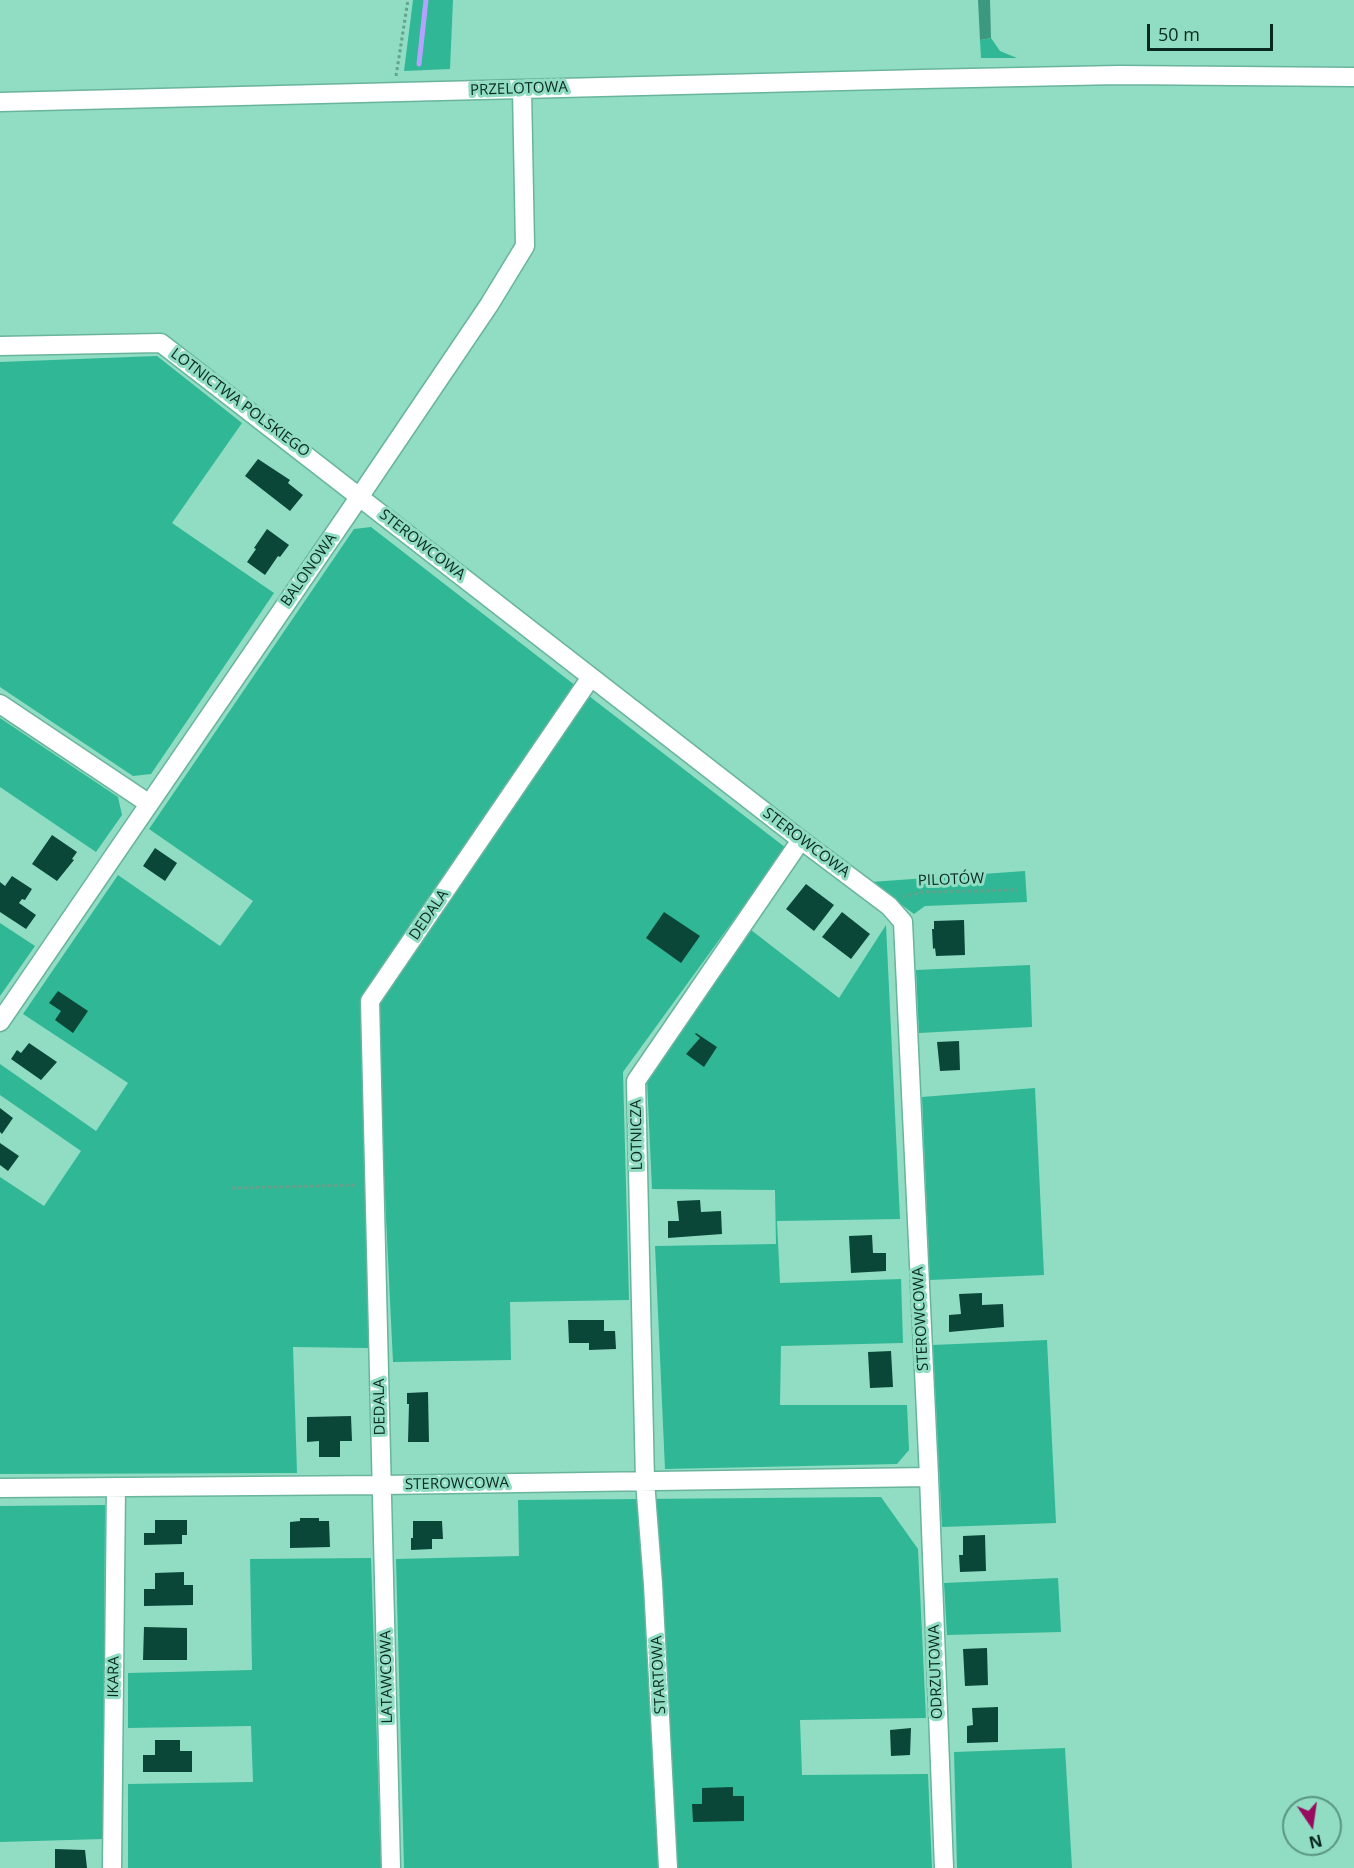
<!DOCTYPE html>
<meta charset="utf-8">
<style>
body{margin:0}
#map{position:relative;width:1354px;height:1868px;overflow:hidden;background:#90ddc3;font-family:"Open Sans",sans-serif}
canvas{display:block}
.north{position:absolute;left:1282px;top:1796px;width:60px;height:60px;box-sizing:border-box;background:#90ddc3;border:2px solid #5a9582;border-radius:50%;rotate:167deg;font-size:16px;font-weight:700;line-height:24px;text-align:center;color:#082920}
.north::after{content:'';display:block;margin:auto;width:21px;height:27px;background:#970c61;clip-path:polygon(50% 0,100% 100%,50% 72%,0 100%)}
.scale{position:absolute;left:1147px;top:24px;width:126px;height:27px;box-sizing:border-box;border:3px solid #082920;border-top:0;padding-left:8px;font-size:18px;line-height:21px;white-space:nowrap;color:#082920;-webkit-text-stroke:4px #90ddc3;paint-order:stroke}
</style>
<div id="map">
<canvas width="1354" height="1868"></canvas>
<div class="north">N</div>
<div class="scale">50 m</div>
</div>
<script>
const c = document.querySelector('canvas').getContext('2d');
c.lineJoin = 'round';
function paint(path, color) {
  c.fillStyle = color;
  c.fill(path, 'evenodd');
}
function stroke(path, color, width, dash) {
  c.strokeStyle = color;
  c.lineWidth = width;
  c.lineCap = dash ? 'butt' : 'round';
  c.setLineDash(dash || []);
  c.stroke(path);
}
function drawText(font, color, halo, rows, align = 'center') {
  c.font = font + ' "Open Sans",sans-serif';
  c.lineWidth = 6;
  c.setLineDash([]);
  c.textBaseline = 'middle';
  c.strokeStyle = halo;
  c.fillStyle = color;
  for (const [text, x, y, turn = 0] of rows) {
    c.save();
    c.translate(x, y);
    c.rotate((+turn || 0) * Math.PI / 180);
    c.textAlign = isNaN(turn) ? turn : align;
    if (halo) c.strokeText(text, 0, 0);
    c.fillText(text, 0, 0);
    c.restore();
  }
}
paint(new Path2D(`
 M 413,0 L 453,0 L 450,69 L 404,71 Z
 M 991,38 L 1000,51 L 1017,58 L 981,58 L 980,40 Z
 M 157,356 L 242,423 L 172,523 L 274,593 L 151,774 L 133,776 L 0,687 L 0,362 Z
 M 371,527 L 576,686 L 362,1001 L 369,1239 L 368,1348 L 293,1347 L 297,1473 L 0,1474 L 0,1177 L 44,1206 L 81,1151 L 0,1095 L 0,1064 L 96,1131 L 128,1083 L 23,1014 L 118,875 L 220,946 L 253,901 L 149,829 L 354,529 Z
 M 589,696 L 786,848 L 623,1072 L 629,1300 L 510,1302 L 511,1360 L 393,1362 L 376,1011 L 380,996 Z
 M 0,718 L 118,797 L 122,815 L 96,852 L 0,787 Z
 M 1025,871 L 1027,902 L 925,906 L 914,914 L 871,882 Z
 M 0,923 L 35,946 L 0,996 Z
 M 886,925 L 900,1219 L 777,1221 L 780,1283 L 901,1279 L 903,1343 L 781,1346 L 780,1405 L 907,1405 L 909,1450 L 897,1464 L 665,1469 L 655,1246 L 776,1244 L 775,1190 L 652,1189 L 647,1080 L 751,930 L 839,998 Z
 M 1030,965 L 1032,1027 L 919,1033 L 916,970 Z
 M 1035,1088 L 1044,1275 L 930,1280 L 922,1097 Z
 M 1047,1340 L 1056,1523 L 942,1527 L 933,1345 Z
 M 881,1497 L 918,1549 L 926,1718 L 800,1720 L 802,1775 L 928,1774 L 932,1868 L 404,1868 L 396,1559 L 519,1556 L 518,1500 Z
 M 105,1505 L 103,1839 L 0,1842 L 0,1506 Z
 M 371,1558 L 381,1868 L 128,1868 L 128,1784 L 253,1782 L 251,1726 L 128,1728 L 128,1673 L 252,1670 L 250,1559 Z
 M 1058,1578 L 1061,1632 L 947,1635 L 944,1583 Z
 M 1065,1748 L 1072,1868 L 957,1868 L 954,1752 Z`), '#30b795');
paint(new Path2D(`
 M 978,0 L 990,0 L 991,38 L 980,40 Z`), '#3c997f');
stroke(new Path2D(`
 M 419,64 L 426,0`), '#b3a3fe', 5);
paint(new Path2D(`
 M 258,459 L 290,480 L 288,483 L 303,495 L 290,511 L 245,476 Z
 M 267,529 L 289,545 L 280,557 L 278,556 L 265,575 L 247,562 L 256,549 L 254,548 Z
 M 52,835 L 77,852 L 72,859 L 74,860 L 57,881 L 32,864 Z
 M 155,848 L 177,863 L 165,881 L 143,866 Z
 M 12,876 L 32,889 L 25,900 L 22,899 L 19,903 L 36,915 L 26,929 L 0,912 L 0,882 L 5,886 Z
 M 806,884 L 834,905 L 814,931 L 786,909 Z
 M 664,912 L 700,936 L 681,963 L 646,938 Z
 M 842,912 L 870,934 L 851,959 L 822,937 Z
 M 964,920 L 965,955 L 936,956 L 935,948 L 933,949 L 932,929 L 934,929 L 934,921 Z
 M 58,991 L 88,1011 L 73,1033 L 55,1020 L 61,1011 L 49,1003 Z
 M 696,1033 L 717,1047 L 704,1067 L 686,1054 L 700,1038 L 695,1034 Z
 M 959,1041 L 960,1070 L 940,1071 L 937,1042 Z
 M 29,1043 L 57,1062 L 41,1080 L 11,1059 L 17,1050 L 21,1053 Z
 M 0,1108 L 13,1118 L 2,1134 L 0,1132 Z
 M 0,1143 L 19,1156 L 8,1171 L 0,1165 Z
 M 700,1200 L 701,1212 L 721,1211 L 722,1234 L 668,1238 L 668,1221 L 679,1221 L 677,1201 Z
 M 872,1235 L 873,1253 L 886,1253 L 886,1271 L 851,1273 L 849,1236 Z
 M 982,1293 L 982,1305 L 1003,1304 L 1004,1327 L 949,1332 L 949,1315 L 961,1314 L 959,1294 Z
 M 568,1320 L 604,1320 L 604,1331 L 615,1331 L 616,1349 L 589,1350 L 589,1343 L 569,1343 Z
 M 891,1351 L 893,1387 L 870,1388 L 868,1352 Z
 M 428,1392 L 429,1442 L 408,1442 L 409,1404 L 407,1404 L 407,1393 Z
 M 351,1416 L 352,1441 L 340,1441 L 340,1457 L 319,1457 L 319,1441 L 307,1442 L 307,1417 Z
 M 300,1518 L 319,1518 L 319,1521 L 329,1521 L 330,1547 L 290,1548 L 290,1522 L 300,1521 Z
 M 155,1520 L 187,1520 L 187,1535 L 182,1535 L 182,1544 L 144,1545 L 144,1533 L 155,1533 Z
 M 413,1521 L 442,1521 L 443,1539 L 432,1539 L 432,1549 L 411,1550 L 411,1538 L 413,1538 Z
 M 985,1535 L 986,1571 L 960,1572 L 959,1555 L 963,1555 L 963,1536 Z
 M 184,1572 L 184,1585 L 193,1585 L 193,1605 L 144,1606 L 144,1589 L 155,1589 L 155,1573 Z
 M 144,1627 L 187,1628 L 187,1660 L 143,1660 Z
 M 987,1648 L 988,1685 L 965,1686 L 963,1649 Z
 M 998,1707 L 998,1742 L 967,1743 L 967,1726 L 973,1725 L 972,1708 Z
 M 911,1728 L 910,1755 L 891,1756 L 890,1730 Z
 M 155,1740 L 180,1740 L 180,1751 L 192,1751 L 192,1772 L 143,1772 L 143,1755 L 155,1755 Z
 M 733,1787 L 733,1796 L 744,1796 L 744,1821 L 693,1822 L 692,1804 L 702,1804 L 702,1788 Z
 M 55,1849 L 85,1850 L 87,1868 L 55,1868 Z`), '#0b4738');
const minor = new Path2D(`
 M 0,102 L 922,79 L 1119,75 L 1354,77
 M 0,346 L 161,343 L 801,840 L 889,906 L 903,922 L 929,1477 L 382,1485 L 0,1488
 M 0,704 L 148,803
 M 0,1022 L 360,496 L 489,305 L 525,246 L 522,89
 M 929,1477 L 944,1868
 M 112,1868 L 116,1487
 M 391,1868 L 370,1001 L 591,677
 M 668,1868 L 653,1584 L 645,1481 L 636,1081 L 801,840`);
stroke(minor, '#69b49c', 21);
stroke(new Path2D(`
 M 396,76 L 408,0
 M 903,897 L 922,892 L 1018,890
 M 232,1188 L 358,1185`), '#63a28d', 3, [3, 3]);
stroke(minor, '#fff', 18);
drawText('15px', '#082920', '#90ddc3', [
 ["PRZELOTOWA",519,89,-2],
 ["LOTNICTWA POLSKIEGO",240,403,37],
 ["STEROWCOWA",422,545,38],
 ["BALONOWA",309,570,-55],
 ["STEROWCOWA",806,843,37],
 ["PILOTÓW",951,880,-2],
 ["DEDALA",429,915,-56],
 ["LOTNICZA",637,1135,-91],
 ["STEROWCOWA",921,1319,-93],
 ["DEDALA",380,1407,-91],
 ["STEROWCOWA",457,1484,-1],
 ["ODRZUTOWA",936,1672,-92],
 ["STARTOWA",659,1675,-93],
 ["IKARA",114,1677,-89],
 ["LATAWCOWA",387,1677,-91]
]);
</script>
